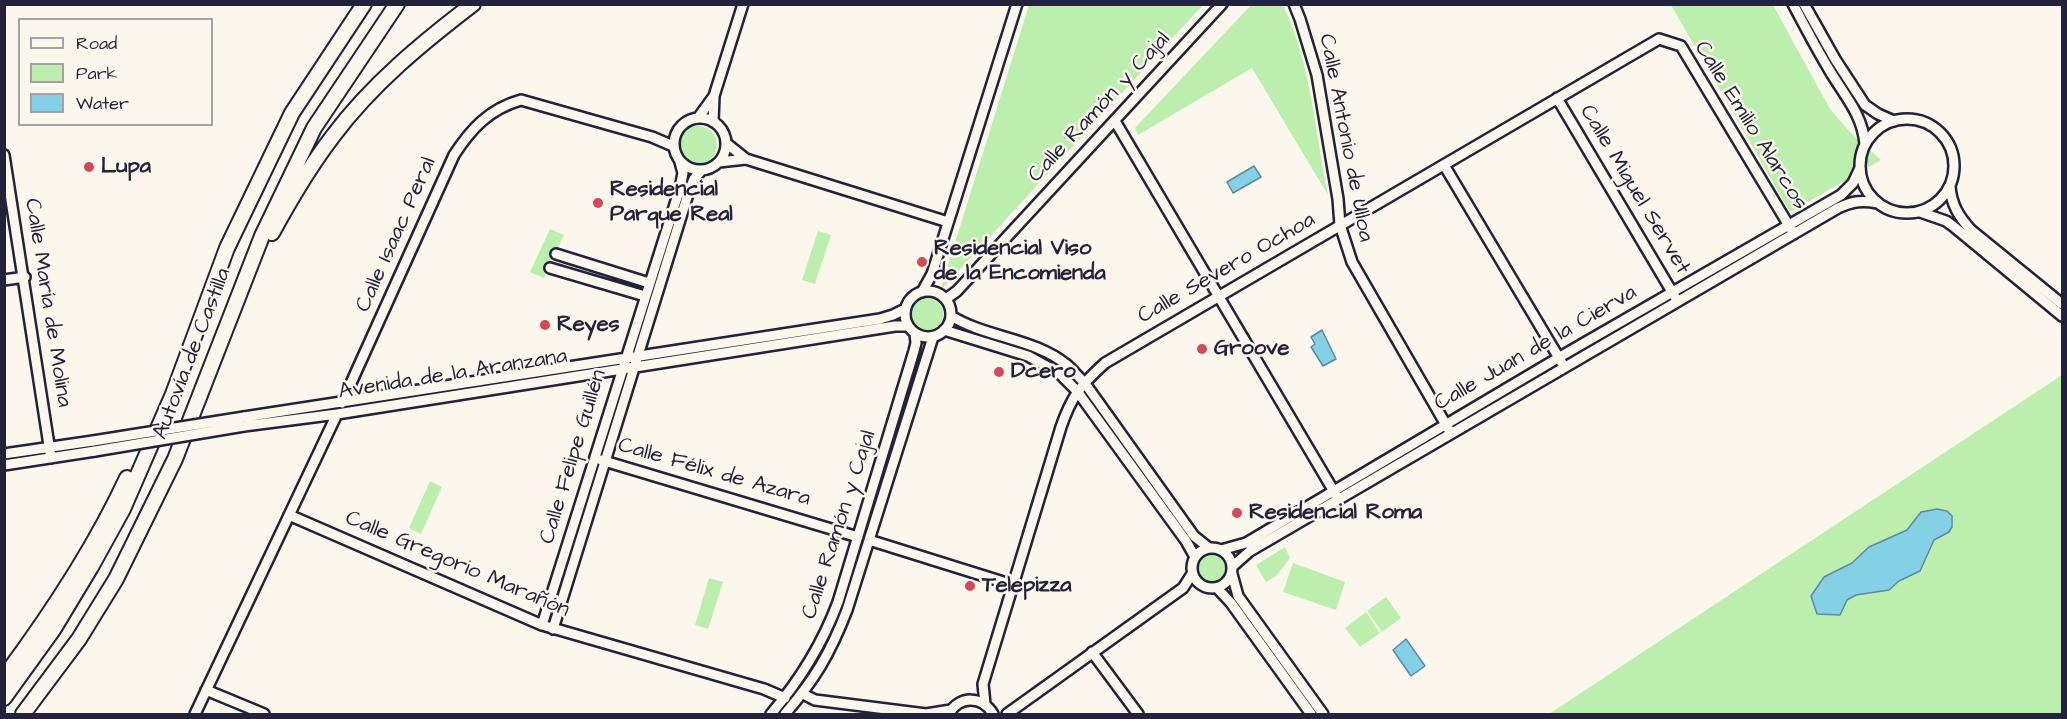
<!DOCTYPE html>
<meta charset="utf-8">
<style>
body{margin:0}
#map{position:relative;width:2067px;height:719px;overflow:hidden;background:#fbf7ec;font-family:"Architects Daughter",sans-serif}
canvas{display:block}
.frame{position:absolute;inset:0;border:6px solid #22223b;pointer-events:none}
.legend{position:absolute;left:18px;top:18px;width:195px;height:108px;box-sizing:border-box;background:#fbf7ec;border:2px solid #a4a2a5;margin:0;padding:8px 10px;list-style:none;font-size:18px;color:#22223b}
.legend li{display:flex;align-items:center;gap:12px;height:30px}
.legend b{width:30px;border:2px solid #a4a2a5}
</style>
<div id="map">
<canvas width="2067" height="719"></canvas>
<div class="frame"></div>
<ul class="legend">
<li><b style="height:8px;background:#fbf7ec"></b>Road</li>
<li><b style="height:16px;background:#bceeae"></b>Park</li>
<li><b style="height:16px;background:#84d0e4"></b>Water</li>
</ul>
</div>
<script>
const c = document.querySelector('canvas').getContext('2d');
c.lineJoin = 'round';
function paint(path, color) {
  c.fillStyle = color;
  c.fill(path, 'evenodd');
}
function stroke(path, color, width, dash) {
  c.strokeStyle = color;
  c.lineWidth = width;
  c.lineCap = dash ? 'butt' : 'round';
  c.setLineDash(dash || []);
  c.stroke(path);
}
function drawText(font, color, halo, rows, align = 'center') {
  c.font = font + ' "Architects Daughter",sans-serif';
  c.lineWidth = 5;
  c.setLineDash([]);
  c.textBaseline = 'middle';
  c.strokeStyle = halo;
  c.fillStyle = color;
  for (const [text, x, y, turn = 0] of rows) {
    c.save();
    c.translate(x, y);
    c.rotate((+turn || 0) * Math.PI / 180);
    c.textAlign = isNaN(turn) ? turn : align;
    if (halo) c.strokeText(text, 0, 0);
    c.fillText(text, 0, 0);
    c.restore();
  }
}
paint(new Path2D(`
 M 1029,5 L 1203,5 L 940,291 Z
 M 1251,5 L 1283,5 C 1311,63 1315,131 1328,195 L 1252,68 L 1138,135 L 1135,128 Z
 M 1671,5 L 1773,5 L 1830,109 L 1848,130 L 1881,160 L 1790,212 Z
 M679 145a19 19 0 1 1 38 0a19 19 0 1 1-38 0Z
 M 550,229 L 564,235 L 544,278 L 530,272 Z
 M 818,231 L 831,235 L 815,284 L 802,280 Z
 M911 314a16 16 0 1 1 32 0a16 16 0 1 1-32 0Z
 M 2062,375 L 2062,714 L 1549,714 Z
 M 430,481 L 442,487 L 421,534 L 409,528 Z
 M 1285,547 L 1290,558 L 1276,576 L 1266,582 L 1256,565 Z
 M1199 568a13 13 0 1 1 26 0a13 13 0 1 1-26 0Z
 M 1293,563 L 1345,582 L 1336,610 L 1283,592 Z
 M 709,578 L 723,582 L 708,629 L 695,625 Z
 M 1386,597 L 1401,618 L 1382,632 L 1367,611 Z
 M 1366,612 L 1380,633 L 1360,647 L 1345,628 Z`), '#bceeae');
const water = new Path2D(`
 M 1254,166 L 1261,177 L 1233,193 L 1227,182 Z
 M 1322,330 L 1336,359 L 1323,366 L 1311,347 L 1315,344 L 1311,337 Z
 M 1937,509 L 1947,511 L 1952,516 L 1952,527 L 1949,532 L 1934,540 L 1920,571 L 1899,581 L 1889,590 L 1856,595 L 1847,600 L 1840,615 L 1817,614 L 1811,596 L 1824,577 L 1852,563 L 1869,547 L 1907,530 L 1921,512 Z
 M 1406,639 L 1425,666 L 1411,676 L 1393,650 Z`);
paint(water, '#84d0e4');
stroke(water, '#5d8aa0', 1.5);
const minor = new Path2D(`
 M 1294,4 L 1300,19 L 1317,75 L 1338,199 L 1340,225 L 1352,262 L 1449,430
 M 1793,4 C 1804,25 1815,46 1827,66 C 1842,93 1862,112 1865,144
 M 1804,4 L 1835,59 L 1865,105 L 1878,114 L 1894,121
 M 1557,98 L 1675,297
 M674 144a26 26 0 1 1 52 0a26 26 0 1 1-52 0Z
 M 698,118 L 714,96
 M1860 166a47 47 0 1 1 94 0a47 47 0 1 1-94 0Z
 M 1115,121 L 1336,495
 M 713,122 L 714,96 L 743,4
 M 726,143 L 746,159 L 948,222
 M 4,155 L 51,458
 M 719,162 L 746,159
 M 1444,165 L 1562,363
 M 1950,186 C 1951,204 1959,217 1971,230 L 2062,304
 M 1920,212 L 1946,221 L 1953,226 L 2062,316
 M 556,254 L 649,283
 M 550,268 L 645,296
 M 4,280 L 25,277
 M905 314a23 23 0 1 1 46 0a23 23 0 1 1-46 0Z
 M 922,292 L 932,274 L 1017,4
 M 946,299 L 957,291 L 1222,4
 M 951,316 C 987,338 1034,338 1067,365 C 1073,370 1078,377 1084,382 L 1194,536 L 1209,548
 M 944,330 L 1028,356 L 1059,373 L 1077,391 L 1186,541 L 1195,557
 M 342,403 L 454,155 C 471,129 489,109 521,100 L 652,137 L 673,146
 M 244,417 L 880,319 L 893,315 L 905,309
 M 244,426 L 337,414 L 895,326 L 908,326
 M 4,454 L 93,441
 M 601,460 L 858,537
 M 4,465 L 95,451
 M 289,515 L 542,625 L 764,689 L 785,698
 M 869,540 L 1013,585
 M1192 568a20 20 0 1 1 40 0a20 20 0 1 1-40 0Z
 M 1221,550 L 1246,543 L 1558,358 L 1841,195 L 1853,183 L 1860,168
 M 1233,566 L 1250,551 L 1838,208 C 1853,201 1862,200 1878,203
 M 1232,574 L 1238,596 L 1323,714
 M 1217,588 L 1231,603 L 1311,714
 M 542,625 L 680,188 L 683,173 L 680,162
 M 553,629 L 689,191 L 694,179 L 701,171
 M 1092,652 L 1138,714
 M 206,690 L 264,714
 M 803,694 L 815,700 L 926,714 L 951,710
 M 985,704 L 983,684 L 1061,427 C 1072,395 1081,385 1105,363 L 1659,39 L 1681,46 L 1794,234
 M 195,714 L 337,414
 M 771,714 C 800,680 822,645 838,602 L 914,351 L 916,343 L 915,333
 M 785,714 C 815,679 830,654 847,610 L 933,337
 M 949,714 C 959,695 983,696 993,714
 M 1007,714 L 1183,588 L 1192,574`);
const highway = new Path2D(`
 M 272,233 C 290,200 310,166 333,136 C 372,84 422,43 473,4
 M 4,677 C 51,614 94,549 127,478
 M 4,698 L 53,630 L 91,567 L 123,509 L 173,394 L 227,248 L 292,113 L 364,4
 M 23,714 L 79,639 L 116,579 L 175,459 L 262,236 L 314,128 L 397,4`);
stroke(minor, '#22223b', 14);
stroke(highway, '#22223b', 18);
stroke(minor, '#fbf7ec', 9);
stroke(highway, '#fbf7ec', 14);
const minorBridge = new Path2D(`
 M 93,441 L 244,417
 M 95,451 L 244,426`);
stroke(minorBridge, '#22223b', 14, []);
stroke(minorBridge, '#fbf7ec', 9);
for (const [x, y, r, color] of [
 [89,167,6,"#d1495b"],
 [598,203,6,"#d1495b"],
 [922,262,6,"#d1495b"],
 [545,325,6,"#d1495b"],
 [1202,349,6,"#d1495b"],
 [999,372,6,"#d1495b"],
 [1237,513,6,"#d1495b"],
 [970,586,6,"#d1495b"]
]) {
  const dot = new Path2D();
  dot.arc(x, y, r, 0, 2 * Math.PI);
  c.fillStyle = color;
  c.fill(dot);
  stroke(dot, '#fbf7ec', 2);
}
drawText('22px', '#22223b', '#fbf7ec', [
 ["Calle Ramón y Cajal",1100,108,-47],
 ["Calle Emilio Alarcos",1750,126,58],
 ["Calle Antonio de Ulloa",1345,138,79],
 ["Calle Miguel Servet",1634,190,59],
 ["Calle Isaac Peral",397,235,-66],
 ["Calle Severo Ochoa",1227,269,-30],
 ["Calle María de Molina",47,303,81],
 ["Calle Juan de la Cierva",1536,349,-30],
 ["Autovía de Castilla",193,354,-69],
 ["Avenida de la Aranzana",453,375,-9],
 ["Calle Felipe Guillén",574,457,-73],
 ["Calle Félix de Azara",714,473,16],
 ["Calle Ramón y Cajal",840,525,-72],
 ["Calle Gregorio Marañón",457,565,23]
]);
drawText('bold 22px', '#22223b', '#fbf7ec', [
 ["Lupa",101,167],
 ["Residencial",610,190],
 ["Parque Real",610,215],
 ["Residencial Viso",934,249],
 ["de la Encomienda",934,274],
 ["Reyes",557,325],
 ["Groove",1214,349],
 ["Dcero",1011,372],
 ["Residencial Roma",1249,513],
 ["Telepizza",982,586]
], 'left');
</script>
